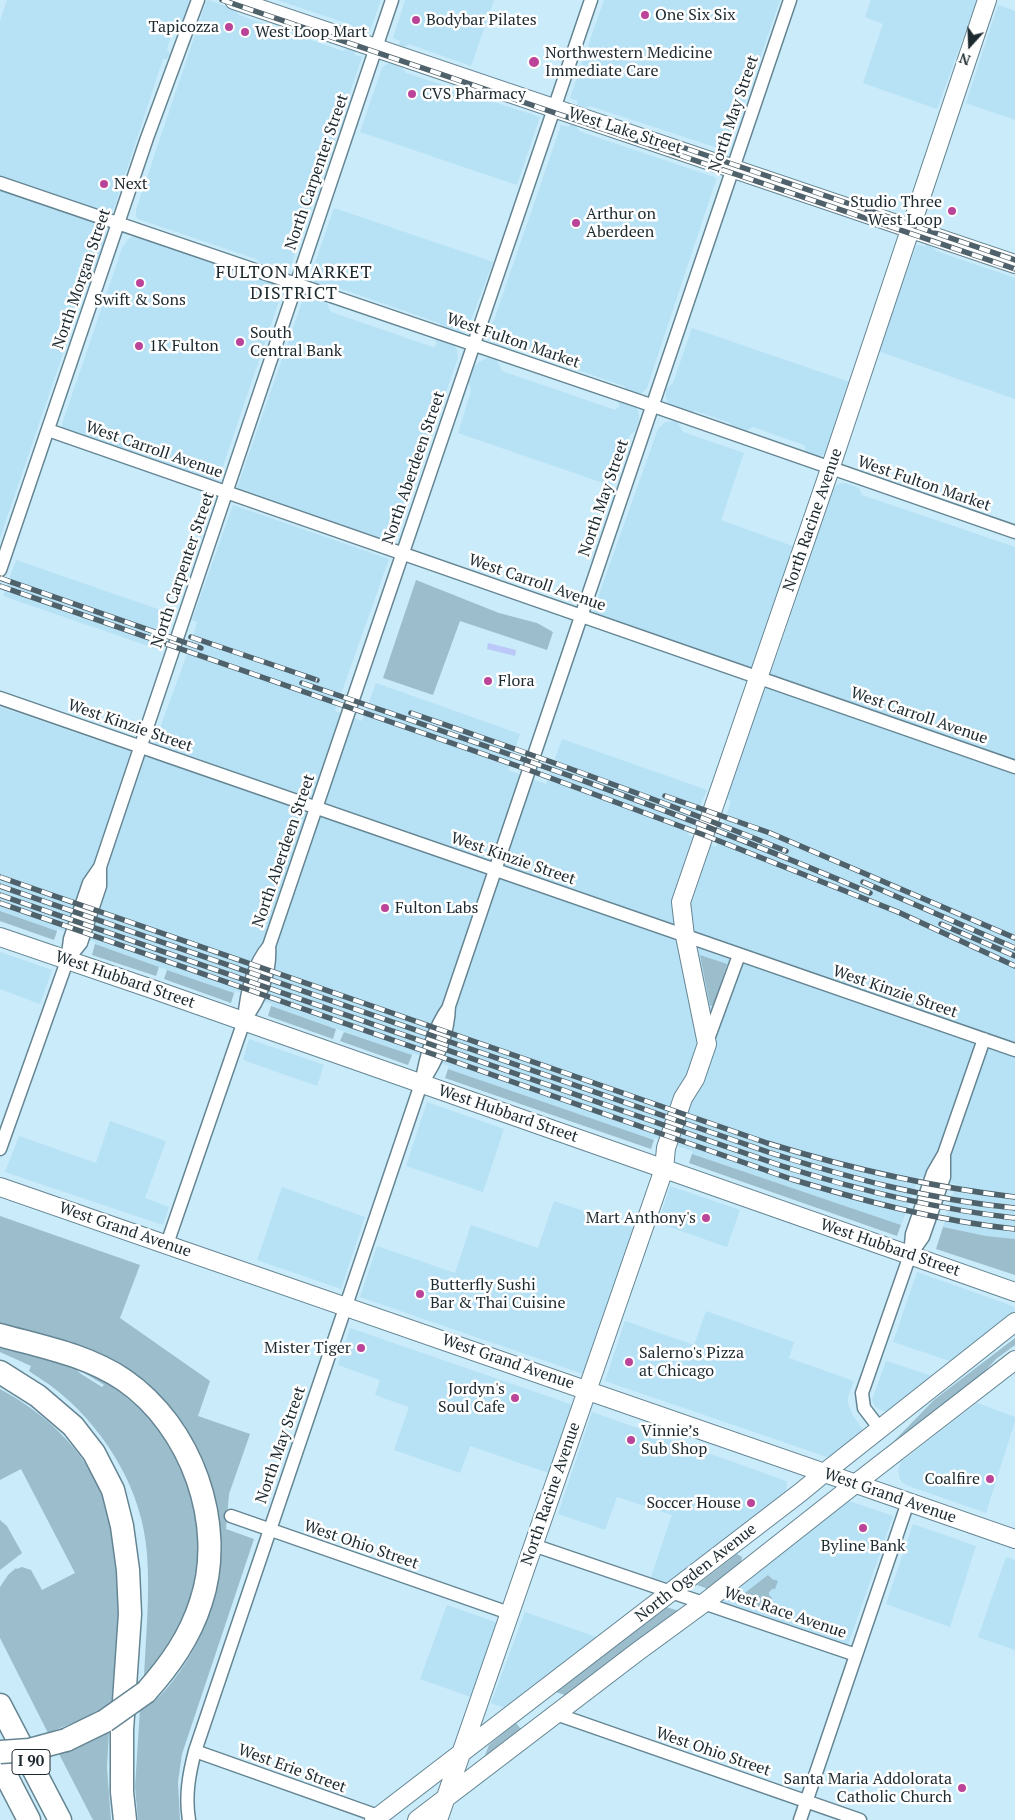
<!DOCTYPE html>
<meta charset="utf-8">
<style>
body{margin:0}
#map{position:relative;width:1015px;height:1820px;overflow:hidden;background:#c9ebfa;font-family:"PT Serif",serif}
canvas{display:block}
.north{position:absolute;left:945px;top:20px;width:50px;height:50px;-webkit-text-stroke:4px #fff;paint-order:stroke;rotate:200deg;font-size:14px;font-weight:700;line-height:20px;text-align:center;color:#1c292f}
.north::after{content:'';display:block;margin:auto;width:18px;height:22px;background:#1c292f;clip-path:polygon(50% 0,100% 100%,50% 72%,0 100%)}
</style>
<div id="map">
<canvas width="1015" height="1820"></canvas>
<div class="north">N</div>
</div>
<script>
const c = document.querySelector('canvas').getContext('2d');
c.lineJoin = 'round';
function paint(path, color) {
  c.fillStyle = color;
  c.fill(path, 'evenodd');
}
function stroke(path, color, width, dash) {
  c.strokeStyle = color;
  c.lineWidth = width;
  c.lineCap = dash ? 'butt' : 'round';
  c.setLineDash(dash || []);
  c.stroke(path);
}
function drawText(font, color, halo, rows, align = 'center') {
  c.font = font + ' "PT Serif",serif';
  c.lineWidth = 5;
  c.setLineDash([]);
  c.textBaseline = 'middle';
  c.strokeStyle = halo;
  c.fillStyle = color;
  for (const [text, x, y, turn = 0] of rows) {
    c.save();
    c.translate(x, y);
    c.rotate((+turn || 0) * Math.PI / 180);
    c.textAlign = isNaN(turn) ? turn : align;
    if (halo) c.strokeText(text, 0, 0);
    c.fillText(text, 0, 0);
    c.restore();
  }
}
paint(new Path2D(`
 M 7,0 L 190,0 L 183,20 L 175,24 L 167,49 L 170,55 L 167,59 L 163,59 L 114,208 L 111,212 L 108,213 L 0,178 L 0,21 Z
 M 208,0 L 234,9 L 239,15 L 343,51 L 349,48 L 356,51 L 354,55 L 362,57 L 291,266 L 288,269 L 278,271 L 262,265 L 256,259 L 138,219 L 136,216 L 136,210 L 206,2 Z
 M 277,0 L 381,0 L 370,31 L 364,29 L 362,33 L 354,30 L 352,25 Z
 M 405,0 L 494,0 L 471,66 L 409,44 L 404,47 L 399,45 L 400,41 L 393,38 Z
 M 604,0 L 780,0 L 730,145 L 727,151 L 590,106 L 586,108 L 577,105 L 578,101 L 570,98 Z
 M 871,0 L 977,0 L 937,109 L 863,83 L 883,24 L 865,17 Z
 M 998,5 L 1015,11 L 1015,120 L 966,103 Z
 M 390,63 L 402,68 L 406,73 L 540,117 L 517,185 L 360,132 L 382,68 L 385,65 Z
 M 570,124 L 576,126 L 579,131 L 714,177 L 716,180 L 647,388 L 642,393 L 635,394 L 626,390 L 624,386 L 513,348 L 508,350 L 494,345 L 487,333 L 488,328 L 494,320 L 561,125 L 569,127 Z
 M 0,189 L 100,224 L 105,230 L 106,235 L 106,239 L 83,295 L 0,538 Z
 M 334,208 L 493,262 L 467,331 L 459,334 L 444,329 L 439,323 L 339,288 L 333,290 L 315,283 L 311,275 Z
 M 138,235 L 275,283 L 280,289 L 279,301 L 217,484 L 60,430 L 122,248 L 129,238 Z
 M 926,244 L 933,247 L 936,251 L 1015,278 L 1015,399 L 878,351 L 916,246 L 918,245 L 925,247 Z
 M 315,297 L 326,301 L 331,312 L 433,347 L 437,344 L 433,336 L 452,343 L 457,349 L 458,358 L 392,544 L 236,491 L 302,302 L 305,299 Z
 M 692,328 L 850,382 L 825,453 L 821,456 L 813,458 L 800,453 L 806,450 L 804,445 L 753,427 L 743,433 L 734,430 L 730,423 L 696,411 L 692,412 L 674,407 L 668,403 L 666,399 L 666,389 L 673,383 Z
 M 487,358 L 496,359 L 502,371 L 615,410 L 620,406 L 617,401 L 637,408 L 639,414 L 639,419 L 635,431 L 630,435 L 612,486 L 458,433 L 471,391 L 469,381 L 474,367 L 479,362 Z
 M 677,421 L 683,432 L 744,453 L 721,520 L 795,547 L 753,670 L 592,614 L 658,429 L 665,422 Z
 M 845,483 L 859,488 L 862,495 L 1015,547 L 1015,1239 L 986,1236 L 943,1227 L 956,1184 L 919,1177 L 901,1225 L 692,1154 L 692,1151 L 655,1138 L 654,1140 L 448,1069 L 449,1066 L 413,1053 L 412,1055 L 271,1006 L 272,1004 L 236,991 L 234,993 L 159,967 L 95,944 L 95,942 L 58,929 L 57,931 L 0,911 L 0,707 L 149,758 L 185,660 L 197,622 L 192,620 L 233,505 L 389,559 L 335,711 L 362,721 L 376,683 L 520,734 L 508,770 L 546,784 L 562,739 L 707,790 L 688,835 L 716,847 L 731,801 L 725,798 L 758,698 L 776,659 L 833,489 L 838,484 Z
 M 16,560 L 172,614 L 160,650 L 3,596 Z
 M 0,952 L 52,970 L 40,1004 L 0,989 Z
 M 249,1039 L 324,1065 L 317,1086 L 243,1060 Z
 M 427,1102 L 504,1129 L 483,1192 L 406,1166 Z
 M 110,1121 L 166,1141 L 145,1198 L 169,1207 L 163,1225 L 5,1172 L 19,1136 L 96,1163 Z
 M 670,1186 L 740,1210 L 727,1247 L 658,1223 Z
 M 282,1187 L 365,1217 L 341,1289 L 257,1260 Z
 M 554,1201 L 633,1228 L 583,1374 L 360,1297 L 377,1246 L 455,1273 L 471,1225 L 538,1248 Z
 M 917,1272 L 1007,1304 L 1014,1307 L 1015,1312 L 1013,1316 L 953,1362 L 893,1342 Z
 M 706,1311 L 794,1342 L 789,1358 L 854,1381 L 848,1397 L 848,1403 L 852,1414 L 863,1430 L 853,1440 L 836,1454 L 827,1457 L 605,1381 L 625,1321 L 694,1345 Z
 M 350,1328 L 573,1405 L 549,1473 L 470,1446 L 460,1473 L 394,1450 L 409,1407 L 375,1395 L 380,1380 L 338,1365 Z
 M 886,1361 L 935,1377 L 891,1411 L 883,1411 L 875,1407 L 872,1400 Z
 M 977,1403 L 1015,1417 L 1015,1421 L 986,1513 L 906,1485 L 900,1480 L 898,1470 L 901,1462 Z
 M 592,1412 L 781,1479 L 787,1482 L 786,1492 L 668,1583 L 651,1577 L 672,1515 L 617,1497 L 605,1530 L 558,1514 Z
 M 849,1501 L 893,1516 L 848,1645 L 721,1602 Z
 M 913,1524 L 976,1546 L 950,1627 L 886,1604 Z
 M 1006,1557 L 1015,1560 L 1015,1650 L 978,1637 Z
 M 447,1605 L 498,1623 L 471,1697 L 420,1679 Z
 M 525,1612 L 599,1638 L 510,1710 L 491,1703 Z`), '#b7e1f4');
paint(new Path2D(`
 M 416,580 L 499,613 L 537,623 L 553,632 L 547,650 L 460,621 L 433,695 L 383,678 Z
 M 0,911 L 57,931 L 54,940 L 0,921 Z
 M 95,944 L 159,967 L 156,976 L 92,955 Z
 M 700,955 L 727,964 L 714,1005 L 710,1006 Z
 M 167,970 L 234,993 L 231,1003 L 164,979 Z
 M 271,1006 L 336,1029 L 333,1039 L 268,1016 Z
 M 344,1032 L 412,1055 L 408,1065 L 340,1041 Z
 M 448,1069 L 654,1140 L 651,1149 L 445,1078 Z
 M 692,1154 L 901,1225 L 897,1236 L 689,1163 Z
 M 0,1216 L 140,1265 L 120,1318 L 210,1381 L 198,1416 L 250,1434 L 229,1494 L 226,1529 L 254,1539 L 182,1754 L 178,1782 L 180,1820 L 138,1820 L 135,1787 L 140,1709 C 145,1706 149,1705 153,1702 C 167,1691 182,1669 191,1654 C 244,1567 223,1445 143,1380 C 103,1346 50,1336 0,1324 Z
 M 943,1227 L 986,1236 L 1015,1239 L 1015,1275 L 936,1249 Z
 M 1015,1338 L 1015,1345 L 996,1359 L 975,1382 L 895,1442 L 894,1441 L 934,1400 Z
 M 0,1346 L 71,1365 L 81,1374 L 102,1387 L 104,1385 L 83,1372 L 84,1370 C 148,1403 189,1454 197,1526 C 198,1543 200,1559 197,1576 C 190,1610 166,1650 144,1676 C 146,1636 150,1594 147,1554 C 143,1492 107,1432 60,1393 C 51,1385 39,1378 29,1371 L 31,1366 L 0,1352 Z
 M 0,1389 C 55,1418 101,1467 114,1530 C 116,1539 115,1550 116,1560 C 117,1571 119,1583 119,1594 C 119,1606 118,1617 117,1629 C 116,1653 115,1677 114,1701 L 85,1718 L 48,1733 L 0,1638 L 0,1587 L 8,1575 L 16,1568 L 17,1569 L 22,1567 L 31,1570 L 42,1590 L 75,1573 L 21,1469 L 0,1480 Z
 M 0,1520 L 7,1526 L 22,1553 L 0,1570 Z
 M 737,1554 L 742,1557 L 741,1563 L 708,1589 L 697,1585 Z
 M 768,1575 L 772,1579 L 778,1581 L 775,1589 L 772,1589 L 769,1592 L 769,1595 L 772,1598 L 768,1610 L 737,1599 Z
 M 666,1607 L 679,1611 L 570,1697 L 556,1692 Z
 M 516,1723 L 524,1733 L 482,1763 L 489,1745 Z
 M 109,1731 L 107,1768 L 111,1820 L 93,1820 L 58,1752 Z`), '#9bbdcc');
paint(new Path2D(`
 M 488,643 L 516,650 L 515,656 L 487,649 Z`), '#bbc8f8');
const street = new Path2D(`
 M 0,183 L 639,401 L 1015,532
 M 48,430 L 1015,767
 M 0,570 L 147,138 L 198,0
 M 0,698 L 1015,1050
 M 68,959 L 81,943 L 100,886 L 100,867
 M 244,1020 C 260,1000 271,972 269,946
 M 707,1042 L 739,955
 M 421,1084 C 438,1060 448,1034 449,1006 L 790,0
 M 0,1149 L 67,961 L 70,939 L 89,883 L 100,867 L 103,858 L 392,0
 M 167,1244 L 244,1021 C 246,996 252,966 269,946 L 591,0
 M 911,1254 L 923,1237 L 944,1177 L 944,1156
 M 880,1429 L 864,1408 L 862,1393 L 910,1255 L 912,1234 L 933,1173 L 944,1154 L 984,1039
 M 231,1516 L 509,1613
 M 533,1545 L 856,1655
 M 556,1714 L 860,1820
 M 195,1751 L 378,1816
 M 189,1820 C 185,1796 189,1774 195,1751 L 421,1084 C 426,1057 433,1029 449,1007
 M 800,1820 L 908,1502`);
const secondary = new Path2D(`
 M 234,0 L 1015,264
 M 0,937 L 155,990 L 1015,1292
 M 0,1187 L 1015,1539
 M 374,1820 L 801,1492 L 824,1473 L 1015,1322
 M 417,1820 L 637,1652 L 704,1603 L 855,1484 L 1015,1360
 M 438,1820 L 664,1169 L 666,1148 L 683,1098 L 695,1079 L 707,1044 L 685,936 L 681,902 L 830,469 L 987,0`);
const highway = new Path2D(`
 M 0,1335 C 43,1347 87,1355 124,1380 C 191,1426 227,1524 201,1602 C 190,1637 170,1665 146,1692
 M 0,1372 L 38,1396 L 73,1426 L 94,1453 L 113,1490 L 122,1526 L 128,1570 L 130,1614 L 122,1730 L 122,1792 L 125,1820
 M 0,1705 L 60,1820
 M 66,1740 L 105,1721
 M 0,1764 L 29,1820`);
stroke(street, '#658593', 15);
stroke(secondary, '#658593', 20);
stroke(highway, '#658593', 25);
stroke(street, '#fff', 12);
stroke(secondary, '#fff', 18);
stroke(highway, '#fff', 22);
const rail = new Path2D(`
 M 222,0 L 1015,269
 M 667,142 L 1015,260
 M 0,578 L 201,648
 M 0,586 L 529,770 L 704,835 L 898,912 L 1015,966
 M 191,637 L 317,680
 M 302,683 C 493,748 684,813 870,893
 M 411,713 C 537,756 663,801 786,851
 M 665,796 L 770,833 L 1015,938
 M 0,877 L 767,1143 C 848,1168 930,1187 1015,1197
 M 863,882 L 1015,948
 M 0,886 L 768,1152 C 849,1178 931,1200 1015,1208
 M 0,895 L 782,1166 C 858,1190 935,1209 1015,1218
 M 0,903 L 791,1179 C 864,1201 938,1221 1015,1229
 M 941,924 L 1015,956`);
stroke(rail, '#4f626b', 5.5);
stroke(rail, '#fff', 4, [11]);
const highwayBridge = new Path2D(`
 M 105,1721 L 146,1692
 M 0,1752 L 29,1750 L 66,1740`);
stroke(highwayBridge, '#658593', 25, []);
stroke(highwayBridge, '#fff', 22);
for (const [x, y, r, color] of [
 [645,15,5,"#b49"],
 [416,20,5,"#b49"],
 [229,27,5,"#b49"],
 [245,32,5,"#b49"],
 [534,62,6,"#b49"],
 [412,94,5,"#b49"],
 [104,184,5,"#b49"],
 [952,211,5,"#b49"],
 [576,223,5,"#b49"],
 [140,283,5,"#b49"],
 [240,342,5,"#b49"],
 [139,346,5,"#b49"],
 [488,681,5,"#b49"],
 [385,908,5,"#b49"],
 [706,1218,5,"#b49"],
 [420,1294,5,"#b49"],
 [361,1348,5,"#b49"],
 [629,1362,5,"#b49"],
 [515,1398,5,"#b49"],
 [631,1440,5,"#b49"],
 [990,1479,5,"#b49"],
 [751,1503,5,"#b49"],
 [863,1528,5,"#b49"],
 [962,1788,5,"#b49"]
]) {
  const dot = new Path2D();
  dot.arc(x, y, r, 0, 2 * Math.PI);
  c.fillStyle = color;
  c.fill(dot);
  stroke(dot, '#fff', 2);
}
for (const [x, y, w] of [
 [31,1762,38]
]) {
  const box = new Path2D();
  box.roundRect(x - w / 2, y - 12.5, w, 25, 4);
  c.fillStyle = '#fff';
  c.fill(box);
  stroke(box, '#1c292f', 1);
}
drawText('bold 15px', '#1c292f', null, [
 ["I 90",31,1762]
]);
drawText('16px', '#1c292f', '#fff', [
 ["One Six Six",655,15],
 ["Bodybar Pilates",426,20],
 ["Tapicozza",219,27,"right"],
 ["West Loop Mart",255,32],
 ["Northwestern Medicine",545,53],
 ["Immediate Care",545,71],
 ["CVS Pharmacy",422,94],
 ["Next",114,184],
 ["Studio Three",942,202,"right"],
 ["West Loop",942,220,"right"],
 ["Arthur on",586,214],
 ["Aberdeen",586,232],
 ["Swift & Sons",140,300,"center"],
 ["South",250,333],
 ["Central Bank",250,351],
 ["1K Fulton",149,346],
 ["Flora",498,681],
 ["Fulton Labs",395,908],
 ["Mart Anthony's",696,1218,"right"],
 ["Butterfly Sushi",430,1285],
 ["Bar & Thai Cuisine",430,1303],
 ["Mister Tiger",351,1348,"right"],
 ["Salerno's Pizza",639,1353],
 ["at Chicago",639,1371],
 ["Jordyn's",505,1389,"right"],
 ["Soul Cafe",505,1407,"right"],
 ["Vinnie’s",641,1431],
 ["Sub Shop",641,1449],
 ["Coalfire",980,1479,"right"],
 ["Soccer House",741,1503,"right"],
 ["Byline Bank",863,1546,"center"],
 ["Santa Maria Addolorata",952,1779,"right"],
 ["Catholic Church",952,1797,"right"]
], 'left');
drawText('16px', '#1c292f', '#fff', [
 ["North May Street",734,114,-71],
 ["West Lake Street",625,131,18],
 ["North Carpenter Street",317,172,-71],
 ["North Morgan Street",82,279,-71],
 ["West Fulton Market",513,341,19],
 ["West Carroll Avenue",154,450,19],
 ["North Aberdeen Street",414,468,-71],
 ["West Fulton Market",924,484,19],
 ["North May Street",604,498,-71],
 ["North Racine Avenue",813,520,-71],
 ["North Carpenter Street",183,570,-71],
 ["West Carroll Avenue",537,583,19],
 ["West Carroll Avenue",919,716,19],
 ["West Kinzie Street",130,726,19],
 ["North Aberdeen Street",284,851,-71],
 ["West Kinzie Street",513,859,19],
 ["West Hubbard Street",125,980,19],
 ["West Kinzie Street",895,992,19],
 ["West Hubbard Street",508,1114,19],
 ["West Grand Avenue",125,1230,19],
 ["West Hubbard Street",890,1248,19],
 ["West Grand Avenue",508,1362,19],
 ["North May Street",281,1445,-71],
 ["North Racine Avenue",551,1494,-71],
 ["West Grand Avenue",890,1496,19],
 ["West Ohio Street",361,1545,19],
 ["North Ogden Avenue",696,1573,-38],
 ["West Race Avenue",785,1613,19],
 ["West Ohio Street",713,1752,19],
 ["West Erie Street",292,1769,20]
]);
c.letterSpacing = '1px';
drawText('18px', '#1c292f', '#fff', [
 ["FULTON MARKET",294,273],
 ["DISTRICT",294,294]
]);
c.letterSpacing = '0px';
</script>
